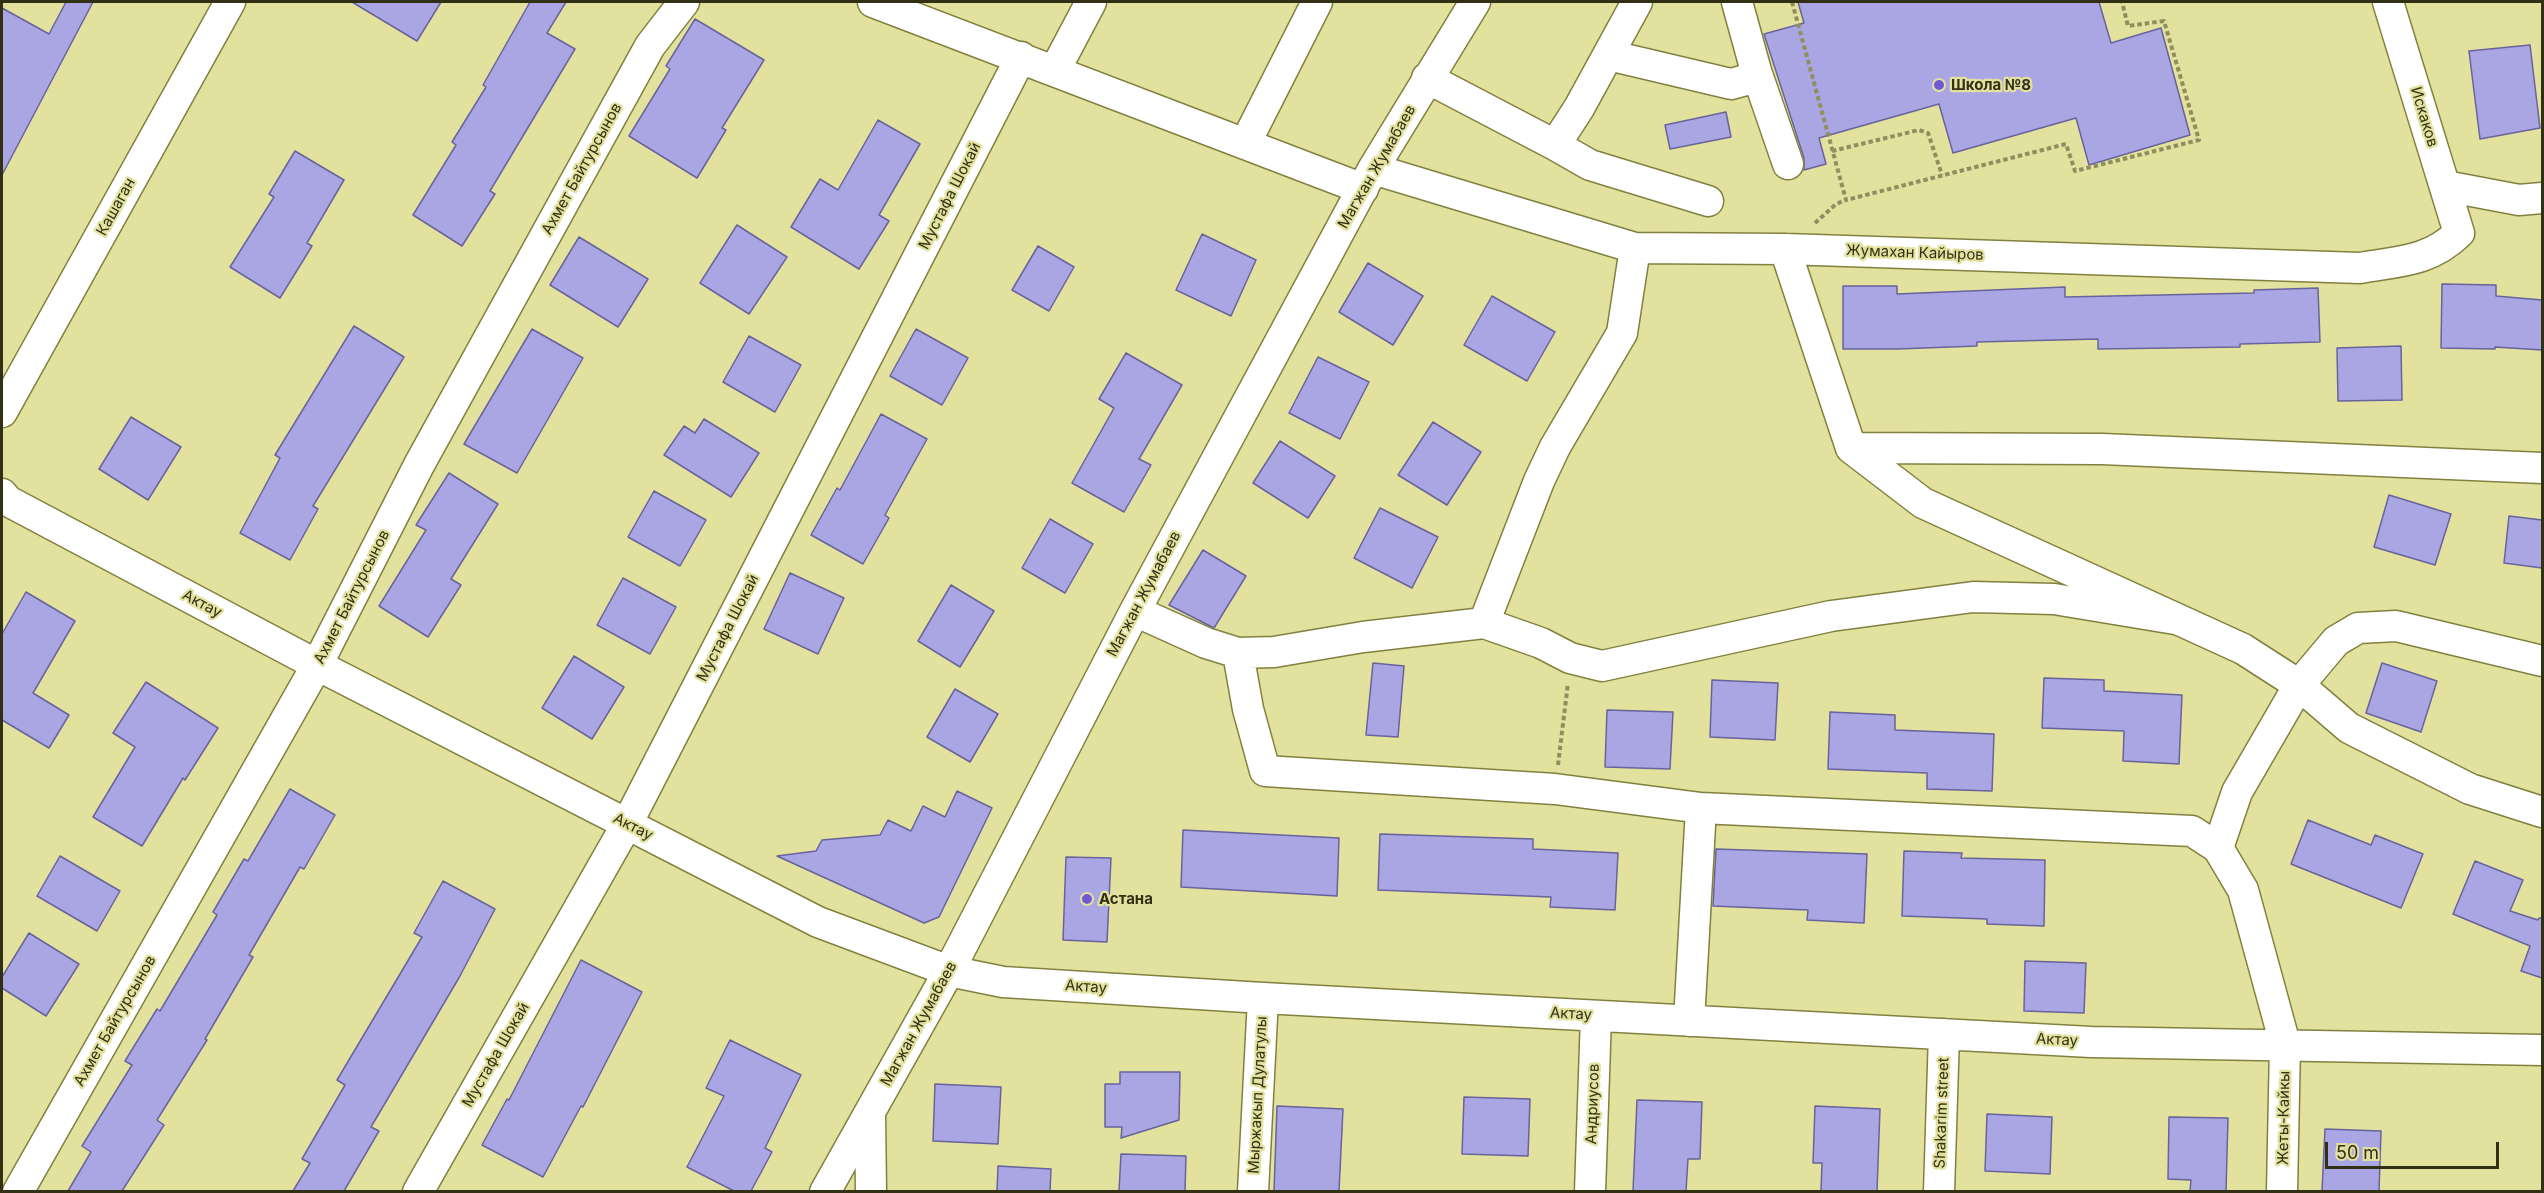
<!DOCTYPE html>
<meta charset="utf-8">
<style>
body{margin:0}
#map{position:relative;width:2544px;height:1193px;overflow:hidden;background:#e3e19e;font-family:Inter,sans-serif}
canvas{display:block}
.frame{position:absolute;inset:0;border:3px solid #313015;pointer-events:none}
.scale{position:absolute;left:2325px;top:1142px;width:174px;height:27px;box-sizing:border-box;border:3px solid #313015;border-top:0;padding-left:8px;font-size:18px;line-height:21px;white-space:nowrap;color:#313015;-webkit-text-stroke:4px #e3e19e;paint-order:stroke}
</style>
<div id="map">
<canvas width="2544" height="1193"></canvas>
<div class="frame"></div>
<div class="scale">50 m</div>
</div>
<script>
const c = document.querySelector('canvas').getContext('2d');
c.lineJoin = 'round';
function paint(path, color) {
  c.fillStyle = color;
  c.fill(path, 'evenodd');
}
function stroke(path, color, width, dash) {
  c.strokeStyle = color;
  c.lineWidth = width;
  c.lineCap = dash ? 'butt' : 'round';
  c.setLineDash(dash || []);
  c.stroke(path);
}
function drawText(font, color, halo, rows, align = 'center') {
  c.font = font + ' Inter,sans-serif';
  c.lineWidth = 4.5;
  c.setLineDash([]);
  c.textBaseline = 'middle';
  c.strokeStyle = halo;
  c.fillStyle = color;
  for (const [text, x, y, turn = 0] of rows) {
    c.save();
    c.translate(x, y);
    c.rotate((+turn || 0) * Math.PI / 180);
    c.textAlign = isNaN(turn) ? turn : align;
    if (halo) c.strokeText(text, 0, 0);
    c.fillText(text, 0, 0);
    c.restore();
  }
}
const building = new Path2D(`
 M 66,2 L 93,2 L 2,175 L 2,8 L 49,34 Z
 M 352,2 L 441,2 L 417,41 Z
 M 530,2 L 566,2 L 547,33 L 575,49 L 490,191 L 495,194 L 462,246 L 413,215 L 456,145 L 452,142 L 486,87 L 483,85 Z
 M 1798,2 L 2099,2 L 2111,43 L 2161,28 L 2190,135 L 2089,165 L 2076,118 L 1953,153 L 1939,104 L 1819,138 L 1826,164 L 1804,170 L 1804,158 L 1764,34 L 1804,23 Z
 M 695,19 L 764,60 L 722,128 L 726,130 L 697,178 L 629,136 L 670,69 L 666,66 Z
 M 2530,45 L 2540,128 L 2480,139 L 2469,51 Z
 M 1726,112 L 1731,137 L 1670,149 L 1665,125 Z
 M 878,120 L 920,144 L 879,215 L 889,221 L 859,269 L 791,227 L 820,179 L 838,190 Z
 M 295,151 L 344,180 L 307,243 L 312,246 L 280,298 L 230,267 L 274,197 L 269,194 Z
 M 737,225 L 787,257 L 749,314 L 700,283 Z
 M 1202,234 L 1256,260 L 1231,316 L 1176,290 Z
 M 579,237 L 648,279 L 618,327 L 550,285 Z
 M 1038,246 L 1074,267 L 1049,311 L 1012,290 Z
 M 1368,263 L 1423,296 L 1393,345 L 1339,312 Z
 M 2442,284 L 2496,285 L 2496,296 L 2542,300 L 2542,350 L 2495,347 L 2495,349 L 2441,348 Z
 M 1843,286 L 1897,286 L 1897,294 L 2065,287 L 2065,297 L 2254,293 L 2254,290 L 2318,288 L 2320,342 L 2240,344 L 2240,347 L 2098,349 L 2098,339 L 1977,342 L 1977,346 L 1897,349 L 1843,349 Z
 M 1492,296 L 1555,332 L 1527,381 L 1464,345 Z
 M 354,326 L 404,357 L 313,506 L 318,509 L 290,560 L 240,533 L 280,458 L 275,455 Z
 M 532,329 L 583,358 L 517,473 L 464,444 Z
 M 916,329 L 968,358 L 942,405 L 890,376 Z
 M 749,336 L 801,365 L 775,412 L 723,382 Z
 M 2401,346 L 2402,400 L 2338,401 L 2337,348 Z
 M 1126,353 L 1182,385 L 1139,459 L 1151,465 L 1124,512 L 1072,483 L 1114,408 L 1099,399 Z
 M 1318,357 L 1369,382 L 1340,439 L 1289,413 Z
 M 881,414 L 927,439 L 885,515 L 889,518 L 863,564 L 811,535 L 837,488 L 840,490 Z
 M 131,417 L 181,447 L 148,500 L 99,469 Z
 M 704,419 L 759,453 L 731,497 L 664,455 L 684,426 L 695,433 Z
 M 1433,422 L 1481,452 L 1447,505 L 1398,475 Z
 M 1280,441 L 1335,476 L 1308,518 L 1253,483 Z
 M 449,473 L 498,504 L 451,579 L 461,585 L 428,637 L 379,606 L 426,530 L 416,525 Z
 M 654,491 L 706,520 L 680,566 L 628,537 Z
 M 2389,495 L 2451,514 L 2435,565 L 2374,547 Z
 M 1380,508 L 1438,537 L 1412,588 L 1354,558 Z
 M 2509,516 L 2542,520 L 2542,568 L 2504,563 Z
 M 1050,519 L 1093,544 L 1065,593 L 1022,568 Z
 M 1203,550 L 1246,576 L 1214,628 L 1169,605 Z
 M 790,573 L 844,598 L 818,654 L 764,629 Z
 M 623,578 L 676,607 L 650,654 L 597,625 Z
 M 951,585 L 994,611 L 960,667 L 918,641 Z
 M 26,592 L 75,621 L 33,693 L 69,715 L 49,748 L 2,720 L 2,634 Z
 M 574,656 L 624,687 L 592,739 L 542,708 Z
 M 1373,663 L 1404,666 L 1398,737 L 1366,735 Z
 M 2382,663 L 2437,681 L 2421,732 L 2366,713 Z
 M 2044,678 L 2104,680 L 2104,691 L 2182,695 L 2179,764 L 2123,761 L 2124,731 L 2042,728 Z
 M 1712,680 L 1778,683 L 1775,740 L 1710,737 Z
 M 146,682 L 218,728 L 185,780 L 183,778 L 142,846 L 93,817 L 135,747 L 113,733 Z
 M 955,689 L 998,714 L 970,762 L 927,737 Z
 M 1607,710 L 1673,712 L 1670,769 L 1605,767 Z
 M 1830,712 L 1895,715 L 1895,730 L 1994,734 L 1992,791 L 1927,789 L 1927,773 L 1828,769 Z
 M 290,789 L 335,815 L 304,869 L 300,867 L 249,955 L 253,957 L 205,1039 L 207,1040 L 157,1120 L 164,1125 L 122,1191 L 68,1191 L 91,1152 L 82,1146 L 132,1065 L 125,1061 L 157,1009 L 160,1011 L 217,915 L 213,912 L 244,859 L 248,861 Z
 M 957,791 L 992,808 L 939,917 L 924,923 L 777,856 L 816,851 L 822,840 L 880,835 L 888,820 L 911,831 L 923,806 L 945,817 Z
 M 2308,820 L 2371,845 L 2375,835 L 2423,854 L 2401,908 L 2291,864 Z
 M 1183,830 L 1339,838 L 1337,896 L 1181,887 Z
 M 1380,834 L 1533,839 L 1533,849 L 1618,853 L 1615,910 L 1550,907 L 1551,897 L 1378,890 Z
 M 1716,849 L 1867,854 L 1864,923 L 1807,920 L 1808,910 L 1713,906 Z
 M 1904,851 L 1962,853 L 1961,858 L 2045,860 L 2044,926 L 1987,924 L 1987,919 L 1902,916 Z
 M 60,856 L 120,891 L 97,931 L 37,896 Z
 M 1066,857 L 1111,858 L 1107,942 L 1063,940 Z
 M 2475,861 L 2523,880 L 2510,911 L 2538,920 L 2539,918 L 2542,918 L 2542,978 L 2521,971 L 2530,946 L 2453,914 Z
 M 443,881 L 495,909 L 460,976 L 371,1127 L 379,1131 L 344,1191 L 293,1191 L 310,1163 L 302,1159 L 345,1085 L 337,1080 L 422,937 L 414,933 Z
 M 29,933 L 79,964 L 46,1016 L 2,988 L 2,977 Z
 M 581,960 L 642,992 L 583,1107 L 581,1106 L 543,1177 L 482,1145 L 507,1099 L 509,1100 Z
 M 2025,961 L 2086,963 L 2084,1013 L 2024,1011 Z
 M 730,1040 L 801,1075 L 765,1148 L 772,1152 L 751,1191 L 734,1191 L 687,1167 L 724,1096 L 706,1088 Z
 M 1120,1072 L 1180,1072 L 1179,1120 L 1121,1138 L 1122,1127 L 1105,1127 L 1105,1084 L 1120,1084 Z
 M 935,1084 L 1001,1087 L 998,1144 L 933,1141 Z
 M 1464,1097 L 1530,1099 L 1528,1156 L 1462,1154 Z
 M 1637,1100 L 1702,1102 L 1700,1159 L 1688,1159 L 1686,1191 L 1633,1191 Z
 M 1277,1106 L 1343,1109 L 1339,1191 L 1274,1191 Z
 M 1815,1106 L 1880,1109 L 1877,1191 L 1821,1191 L 1822,1163 L 1813,1163 Z
 M 1987,1114 L 2052,1117 L 2050,1174 L 1985,1171 Z
 M 2169,1117 L 2228,1118 L 2226,1191 L 2190,1191 L 2191,1180 L 2168,1179 Z
 M 2325,1129 L 2381,1131 L 2379,1191 L 2322,1191 Z
 M 1121,1154 L 1186,1156 L 1185,1191 L 1119,1191 Z
 M 998,1166 L 1051,1169 L 1050,1191 L 997,1191 Z`);
paint(building, '#aaa6e3');
stroke(building, '#68639b', 1.5);
const minor = new Path2D(`
 M 873,2 L 1363,189
 M 1608,55 L 1731,84 L 1746,80 L 1756,71 L 1737,2
 M 1055,70 L 1091,2
 M 1756,71 L 1788,164
 M 1427,78 L 1555,145 L 1579,108 L 1637,2
 M 1245,144 L 1317,2
 M 1555,145 L 1590,165 L 1708,201
 M 1373,169 L 1635,248 L 1785,249 L 2360,268 C 2399,261 2429,262 2459,233 L 2388,2
 M 2445,186 L 2519,200 L 2542,198
 M 1785,249 L 1851,448 L 1923,503 L 2243,649 L 2299,685 L 2349,728 L 2470,789 L 2542,812
 M 2,412 L 230,2
 M 1851,448 L 2102,449 L 2542,468
 M 2,494 L 8,501 L 317,665 L 818,922 L 949,971 L 1003,982 L 1263,998 L 2091,1042 L 2542,1050
 M 1135,611 L 1206,643 L 1238,653 L 1274,652 L 1363,637 L 1484,623 L 1541,643 L 1570,658 L 1602,666 L 1831,616 L 1973,597 L 2054,599 L 2175,619
 M 1484,623 L 1539,481 L 1555,447 L 1622,333 L 1635,248
 M 1238,653 L 1248,709 L 1265,771 L 1555,789 L 1701,808 L 2192,831 L 2218,848 L 2243,890 L 2285,1044 L 2282,1192
 M 2218,848 L 2237,792 L 2299,685 L 2336,641 L 2358,628 L 2396,626 L 2542,661
 M 1689,1021 L 1701,808
 M 870,1114 L 871,1192
 M 18,1192 L 317,665 L 419,465 L 650,46 L 684,2
 M 418,1192 L 627,824 L 1021,57
 M 825,1192 L 949,971 L 1135,611 L 1373,169 L 1475,2
 M 1253,1192 L 1263,998
 M 1590,1192 L 1596,1016
 M 1939,1192 L 1944,1034`);
stroke(minor, '#82803f', 33);
stroke(new Path2D(`
 M 1792,2 L 1846,200 L 2066,144 L 2075,171 L 2199,140 L 2164,21 L 2128,26 L 2122,2
 M 1832,151 L 1919,130 L 1928,133 L 1942,175
 M 1815,223 L 1836,204 L 1846,200
 M 1558,765 L 1568,683`), '#8f8e5e', 4, [4.5, 3]);
stroke(minor, '#fff', 30);
for (const [x, y, r, color] of [
 [1939,85,6,"#6f5ad4"],
 [1087,899,6,"#6f5ad4"]
]) {
  const dot = new Path2D();
  dot.arc(x, y, r, 0, 2 * Math.PI);
  c.fillStyle = color;
  c.fill(dot);
  stroke(dot, '#e3e19e', 2);
}
drawText('bold 15px', '#313015', '#e3e19e', [
 ["Школа №8",1951,85],
 ["Астана",1099,899]
], 'left');
drawText('15px', '#313015', '#e3e19e', [
 ["Искаков",2424,117,73],
 ["Магжан Жумабаев",1377,167,-60],
 ["Ахмет Байтурсынов",582,169,-61],
 ["Мустафа Шокай",950,196,-63],
 ["Кашаган",116,207,-61],
 ["Жумахан Кайыров",1915,253,2],
 ["Магжан Жумабаев",1144,594,-62],
 ["Ахмет Байтурсынов",352,597,-63],
 ["Актау",202,604,28],
 ["Мустафа Шокай",728,628,-63],
 ["Актау",633,827,27],
 ["Актау",1086,987,4],
 ["Актау",1571,1014,3],
 ["Ахмет Байтурсынов",115,1021,-60],
 ["Магжан Жумабаев",919,1024,-61],
 ["Актау",2057,1040,3],
 ["Мустафа Шокай",496,1055,-60],
 ["Мыржакып Дулатулы",1258,1095,-87],
 ["Андриусов",1593,1104,-88],
 ["Shakarim street",1942,1113,-88],
 ["Жеты-Кайкы",2284,1118,-89]
]);
</script>
